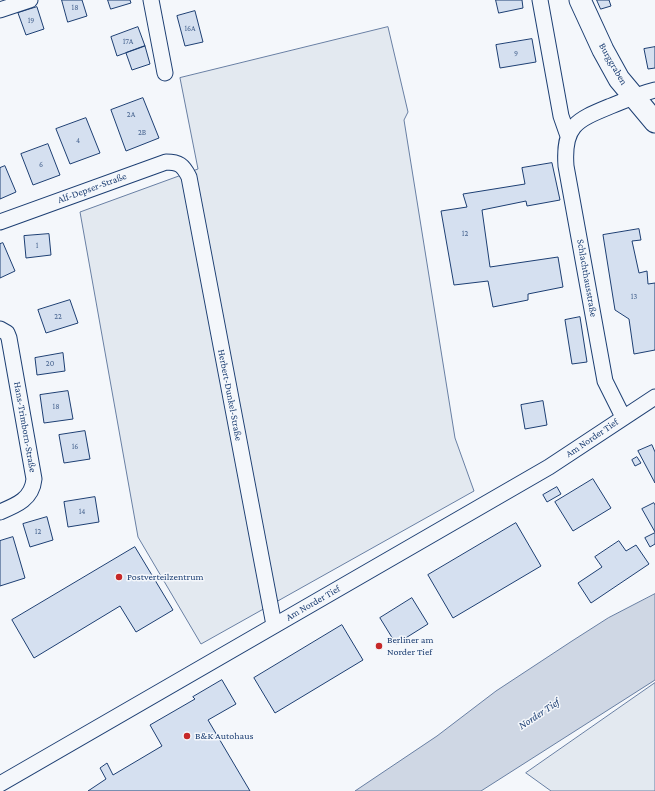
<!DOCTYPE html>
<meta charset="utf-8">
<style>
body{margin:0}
canvas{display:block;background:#f4f7fb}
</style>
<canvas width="655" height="791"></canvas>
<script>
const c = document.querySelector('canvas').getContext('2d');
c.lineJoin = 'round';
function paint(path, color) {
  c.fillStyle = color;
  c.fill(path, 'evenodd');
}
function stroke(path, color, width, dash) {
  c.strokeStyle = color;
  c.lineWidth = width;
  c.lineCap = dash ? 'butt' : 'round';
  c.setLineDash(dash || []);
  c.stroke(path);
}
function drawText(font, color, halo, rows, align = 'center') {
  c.font = font + ' "Crimson Pro",serif';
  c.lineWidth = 3;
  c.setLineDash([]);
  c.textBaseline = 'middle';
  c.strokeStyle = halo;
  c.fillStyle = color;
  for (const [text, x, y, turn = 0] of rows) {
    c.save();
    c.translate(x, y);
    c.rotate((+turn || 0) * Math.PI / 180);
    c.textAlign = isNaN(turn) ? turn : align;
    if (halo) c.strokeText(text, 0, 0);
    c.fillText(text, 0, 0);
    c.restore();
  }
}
const green = new Path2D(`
 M 388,27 L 408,112 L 404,120 L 455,438 L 474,491 L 201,644 L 138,537 L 80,212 L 198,169 L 180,78 Z
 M 655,683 L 655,791 L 551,791 L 526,773 Z`);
paint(green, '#e3e9f0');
stroke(green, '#687fa3', 1);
const water = new Path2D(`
 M 655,594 L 655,680 L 481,791 L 355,791 L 437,736 L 496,691 L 572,641 L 608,618 Z`);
paint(water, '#cfd7e4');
stroke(water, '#687fa3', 1);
const building = new Path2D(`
 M 62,0 L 82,0 L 87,16 L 68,22 Z
 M 108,0 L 130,0 L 131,3 L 111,9 Z
 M 496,0 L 522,0 L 523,8 L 499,13 Z
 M 597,0 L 609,0 L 611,6 L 601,9 Z
 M 37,7 L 44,29 L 26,35 L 18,13 Z
 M 195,11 L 203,42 L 185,46 L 177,16 Z
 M 138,27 L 145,46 L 117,56 L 111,37 Z
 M 532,39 L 536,62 L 500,68 L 496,45 Z
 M 145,46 L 150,64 L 132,70 L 126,53 Z
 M 655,47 L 655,68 L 648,69 L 644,49 Z
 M 143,98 L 159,138 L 126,151 L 111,110 Z
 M 86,118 L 100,153 L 70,164 L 56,129 Z
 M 48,144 L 60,175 L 33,185 L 21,154 Z
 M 552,163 L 560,200 L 527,206 L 526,201 L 482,210 L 490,267 L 558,257 L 563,287 L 528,294 L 528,300 L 493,307 L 488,281 L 454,285 L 441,211 L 467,207 L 463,194 L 525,184 L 522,168 Z
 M 5,166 L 16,192 L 0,199 L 0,168 Z
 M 639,229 L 641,240 L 632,241 L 639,273 L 647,271 L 648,284 L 655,283 L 655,350 L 634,354 L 629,319 L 615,310 L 603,235 Z
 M 49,234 L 51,255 L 26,258 L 24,236 Z
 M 3,243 L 15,271 L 0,278 L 0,244 Z
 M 70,300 L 78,323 L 46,333 L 38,310 Z
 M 580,317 L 587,362 L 572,364 L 565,320 Z
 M 63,353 L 65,371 L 37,375 L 35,358 Z
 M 68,391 L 73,419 L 44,423 L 40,395 Z
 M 543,401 L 547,425 L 525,429 L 521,405 Z
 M 85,431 L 90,459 L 64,463 L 59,435 Z
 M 652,445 L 655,452 L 655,483 L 638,451 Z
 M 637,457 L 641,463 L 635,466 L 632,460 Z
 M 593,479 L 611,508 L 573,531 L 555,502 Z
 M 557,487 L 561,494 L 547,502 L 543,495 Z
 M 95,497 L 99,522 L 68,527 L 64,502 Z
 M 654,503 L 655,505 L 655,532 L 642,509 Z
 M 47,517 L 53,540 L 30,547 L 23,524 Z
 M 516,523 L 541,566 L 453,618 L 428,575 Z
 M 655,533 L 655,544 L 650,547 L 645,538 Z
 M 13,537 L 25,578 L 0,586 L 0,541 Z
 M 619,541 L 626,551 L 636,545 L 649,564 L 591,603 L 578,583 L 602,567 L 595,557 Z
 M 135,547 L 173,610 L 136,632 L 120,606 L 34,658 L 12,620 Z
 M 412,598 L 428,624 L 396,644 L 380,618 Z
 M 342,625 L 363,660 L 275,713 L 254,678 Z
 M 222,680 L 236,704 L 208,720 L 250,791 L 88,791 L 106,779 L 100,768 L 107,763 L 113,775 L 162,746 L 150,725 L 195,699 L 193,697 Z`);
paint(building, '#d5e0f0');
stroke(building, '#1d3f73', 1);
const minor = new Path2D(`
 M 151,0 L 165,73
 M 540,0 L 561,116 L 568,136
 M 0,10 L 30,0
 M 0,222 L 166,162 C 179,162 183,165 189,177 L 274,625
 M 0,329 L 7,333 L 9,338 L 34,479 C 32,499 17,505 0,512
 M 623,417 L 605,381 L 566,166 C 563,125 577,120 611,106 C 626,100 639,94 655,90
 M 0,784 L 549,467 L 655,397`);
const secondary = new Path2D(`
 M 580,0 L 603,50 L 619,79 L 655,122`);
stroke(minor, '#1d3f73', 17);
stroke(secondary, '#1d3f73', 23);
stroke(minor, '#f4f7fb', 15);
stroke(secondary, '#f4f7fb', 21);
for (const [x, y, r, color] of [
 [119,577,4,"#c62828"],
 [379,646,4,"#c62828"],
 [187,736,4,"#c62828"]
]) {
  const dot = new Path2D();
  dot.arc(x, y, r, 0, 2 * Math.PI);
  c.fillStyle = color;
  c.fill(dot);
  stroke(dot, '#f4f7fb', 1.5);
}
drawText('8px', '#4b6792', null, [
 ["18",75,8],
 ["19",31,21],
 ["16A",190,29],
 ["17A",128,42],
 ["9",516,54],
 ["2A",131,115],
 ["2B",142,133],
 ["4",78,141],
 ["6",41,165],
 ["12",465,234],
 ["1",37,246],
 ["13",634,297],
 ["22",58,317],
 ["20",50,364],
 ["18",56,407],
 ["16",75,447],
 ["14",82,512],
 ["12",38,532]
]);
drawText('10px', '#1d3f73', '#f4f7fb', [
 ["Burggraben",613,64,60],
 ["Alf-Depser-Straße",92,188,-20],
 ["Schlachthausstraße",587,278,80],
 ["Herbert-Dunkel-Straße",230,395,79],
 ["Hans-Trimborn-Straße",25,427,80],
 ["Am Norder Tief",592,438,-34],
 ["Am Norder Tief",313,603,-30]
]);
drawText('10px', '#1d3f73', '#f4f7fb', [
 ["Postverteilzentrum",127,577],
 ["Berliner am",387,640],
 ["Norder Tief",387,652],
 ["B&K Autohaus",195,736]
], 'left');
drawText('italic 11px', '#1d3f73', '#f4f7fb', [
 ["Norder Tief",539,714,-34]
]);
</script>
